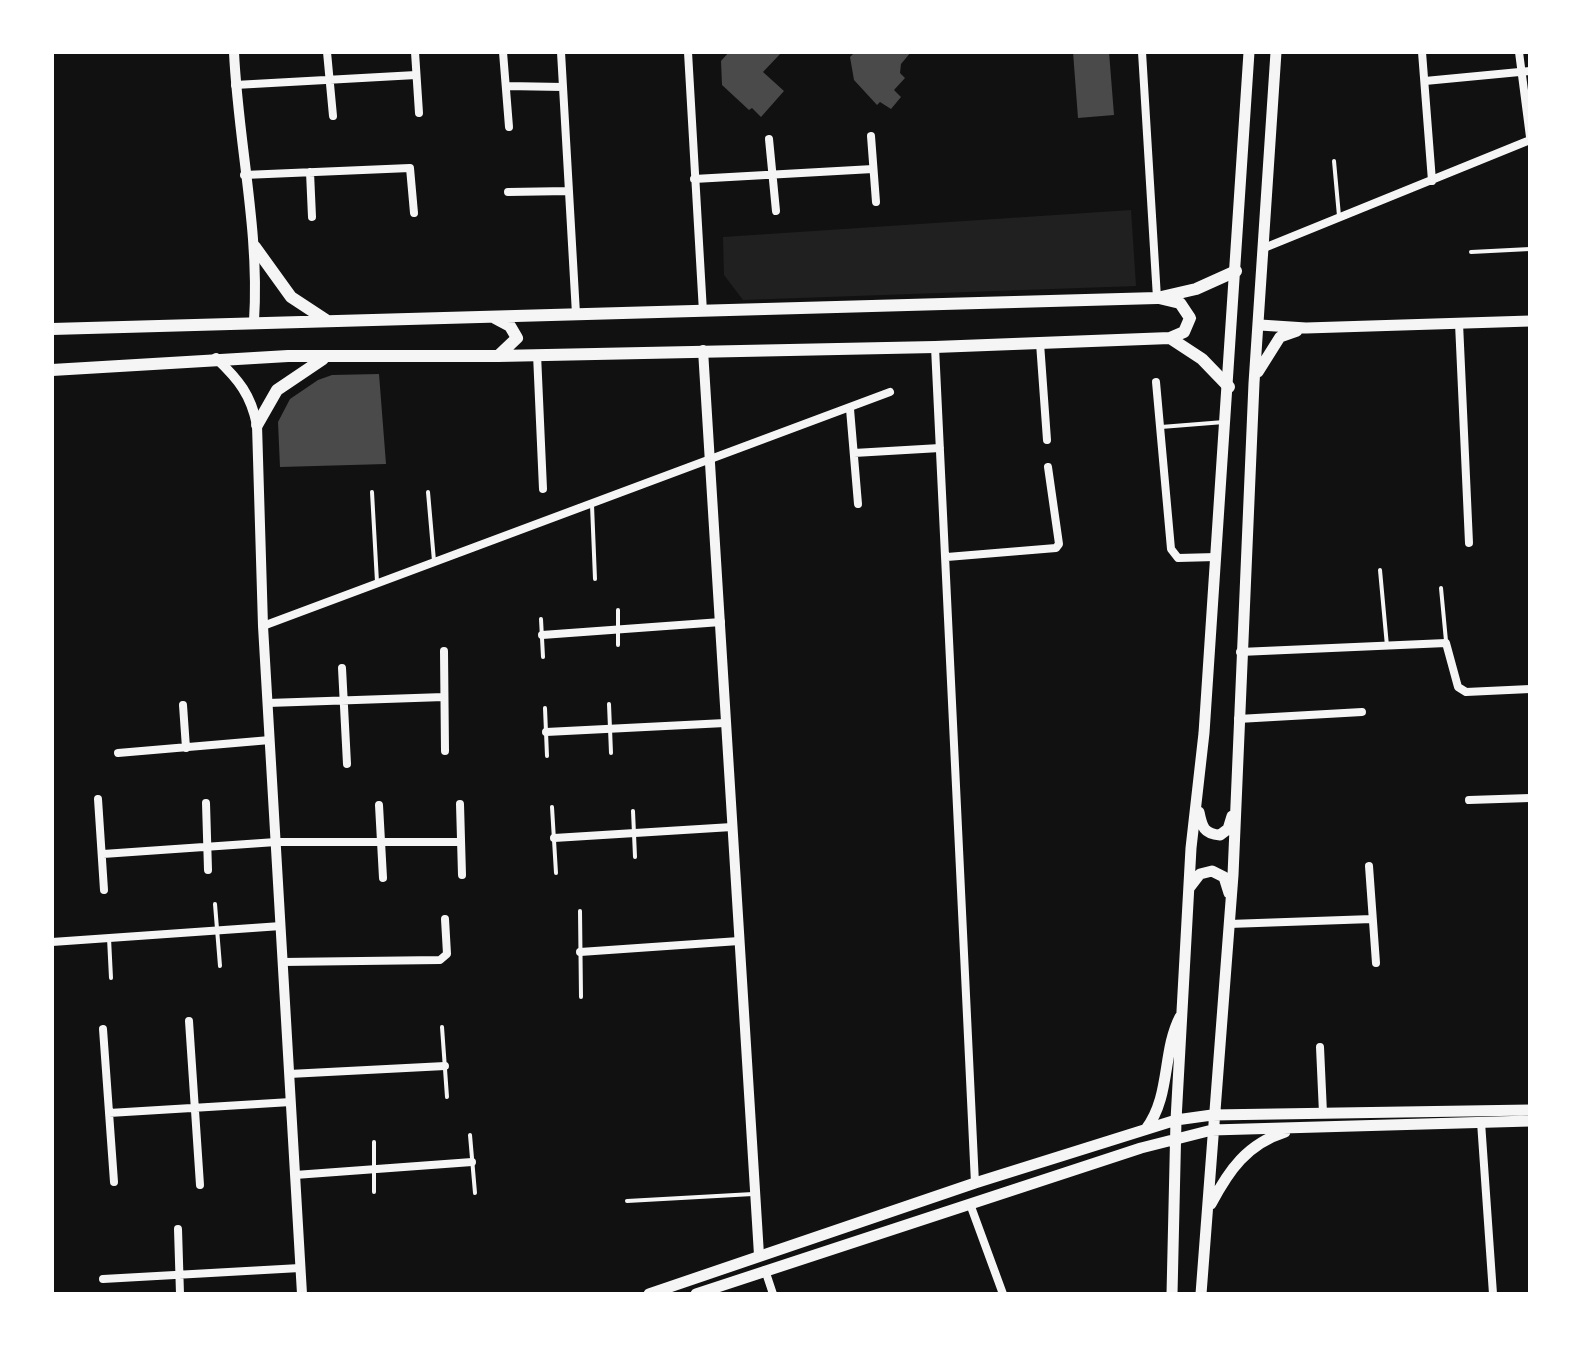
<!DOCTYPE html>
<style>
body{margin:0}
#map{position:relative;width:1582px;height:1346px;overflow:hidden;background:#111;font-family:Karla,sans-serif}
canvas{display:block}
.frame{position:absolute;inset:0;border:54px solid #fff;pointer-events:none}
</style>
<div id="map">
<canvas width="1582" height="1346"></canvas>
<div class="frame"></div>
</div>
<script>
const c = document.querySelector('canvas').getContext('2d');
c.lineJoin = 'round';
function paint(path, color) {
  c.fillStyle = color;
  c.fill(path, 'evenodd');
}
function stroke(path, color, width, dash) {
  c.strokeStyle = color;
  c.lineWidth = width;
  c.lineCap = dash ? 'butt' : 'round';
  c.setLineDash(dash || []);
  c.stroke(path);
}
paint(new Path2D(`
 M 1131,210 L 1136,286 L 743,300 L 724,275 L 723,237 Z`), '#202020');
paint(new Path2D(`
 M 729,52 L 782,52 L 763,72 L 784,91 L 761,117 L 752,108 L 749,110 L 722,85 L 721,61 Z
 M 855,52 L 911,52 L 901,64 L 900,73 L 905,78 L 894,90 L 901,97 L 891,109 L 880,102 L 877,105 L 854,80 L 850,57 Z
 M 1073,52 L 1109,52 L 1114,115 L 1078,118 Z
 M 379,374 L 386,464 L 280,467 L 278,422 L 290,399 L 318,380 L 332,375 Z`), '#4a4a4a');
stroke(new Path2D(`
 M 1334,161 L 1339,216
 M 1471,252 L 1530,249
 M 1161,427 L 1224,422
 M 372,492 L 377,582
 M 428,492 L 434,561
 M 592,505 L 595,579
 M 1380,570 L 1387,646
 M 1441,588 L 1446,641
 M 618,610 L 618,645
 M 541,619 L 543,657
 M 609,704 L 611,753
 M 545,708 L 547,756
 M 552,807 L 556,873
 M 633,811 L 635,857
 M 215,904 L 220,966
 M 580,911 L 581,997
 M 109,938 L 111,978
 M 442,1027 L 447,1097
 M 470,1135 L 475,1193
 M 374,1192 L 374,1142
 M 627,1201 L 753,1194`), '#f5f5f5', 4);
stroke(new Path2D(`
 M 327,52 L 333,116
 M 415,52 L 419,113
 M 503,52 L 509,127
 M 561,52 L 576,314
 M 688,52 L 703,312
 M 1142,52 L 1157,298
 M 1422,52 L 1432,181
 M 1519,52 L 1530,137
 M 1425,81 L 1530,71
 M 235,85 L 416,75
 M 506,86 L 563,87
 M 871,136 L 876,202
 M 769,139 L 776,211
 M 310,172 L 312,217
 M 244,175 L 410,168 L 414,213
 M 694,179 L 873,169
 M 508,192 L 569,191
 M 1264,248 L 1530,140
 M 1459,323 L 1469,543
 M 1040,343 L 1047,440
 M 935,347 L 975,1183
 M 537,354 L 543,489
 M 1156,382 L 1171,549 L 1178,558 L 1216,557
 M 850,409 L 858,504
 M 854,453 L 940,448
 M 947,557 L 1056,548 L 1059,544 L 1048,467
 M 263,626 L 890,392
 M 542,635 L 721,622
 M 444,651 L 445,751
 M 1240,652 L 1446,643 L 1458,687 L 1466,692 L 1530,689
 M 342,668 L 347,764
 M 268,703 L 444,697
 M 183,705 L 186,748
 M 1238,719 L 1362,712
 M 546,732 L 725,723
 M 118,753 L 270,740
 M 98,799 L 104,890
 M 1469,800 L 1530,798
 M 206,803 L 208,870
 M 460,804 L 462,875
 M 379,805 L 383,878
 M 554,838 L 732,827
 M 103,854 L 276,842 L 461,842
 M 1369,866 L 1376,963
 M 1229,924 L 1372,919
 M 52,942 L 281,926
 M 580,952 L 739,941
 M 282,962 L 440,960 L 447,954 L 445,919
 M 189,1021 L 200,1185
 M 103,1029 L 114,1182
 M 1320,1047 L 1323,1113
 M 289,1074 L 445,1066
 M 109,1113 L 291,1102
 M 1481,1122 L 1493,1294
 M 295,1175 L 472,1162
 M 970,1204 L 1003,1294
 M 178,1229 L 180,1294
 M 765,1270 L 773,1294
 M 103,1279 L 300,1268`), '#f5f5f5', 8);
stroke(new Path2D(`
 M 234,52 C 238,142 260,231 254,321
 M 703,350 L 759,1255
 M 216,358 C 239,380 251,395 257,425 L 263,626 L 302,1294`), '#f5f5f5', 10);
stroke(new Path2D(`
 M 1260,325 L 1306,328 L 1530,321
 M 1258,372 L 1280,337 L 1297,331
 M 1199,812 C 1202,827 1204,834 1220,835 L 1228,829 L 1232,816
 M 1190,887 L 1200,874 L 1212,871 L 1224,877 L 1229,893
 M 1146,1129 C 1171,1096 1162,1052 1180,1017
 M 1211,1204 C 1229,1170 1247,1144 1285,1132
 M 649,1294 L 975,1183 L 1176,1120 L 1212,1115 L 1530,1110
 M 696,1294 L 1141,1148 L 1212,1130 L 1530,1121
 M 1172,1294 L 1176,1120 L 1191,848 L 1204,733 L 1249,52
 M 1201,1294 L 1233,875 L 1254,383 L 1276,52`), '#f5f5f5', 11);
stroke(new Path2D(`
 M 255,247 L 291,297 L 326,320
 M 1159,298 L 1180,303 L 1190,318 L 1184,332 L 1170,338
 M 495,318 L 510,326 L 517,338 L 498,356
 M 52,329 L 1157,298 L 1196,289 L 1236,271
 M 52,370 L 288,356 L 498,356 L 935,347 L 1170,338 L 1202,359 L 1229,387
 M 257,425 L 277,390 L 323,359`), '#f5f5f5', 12);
</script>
